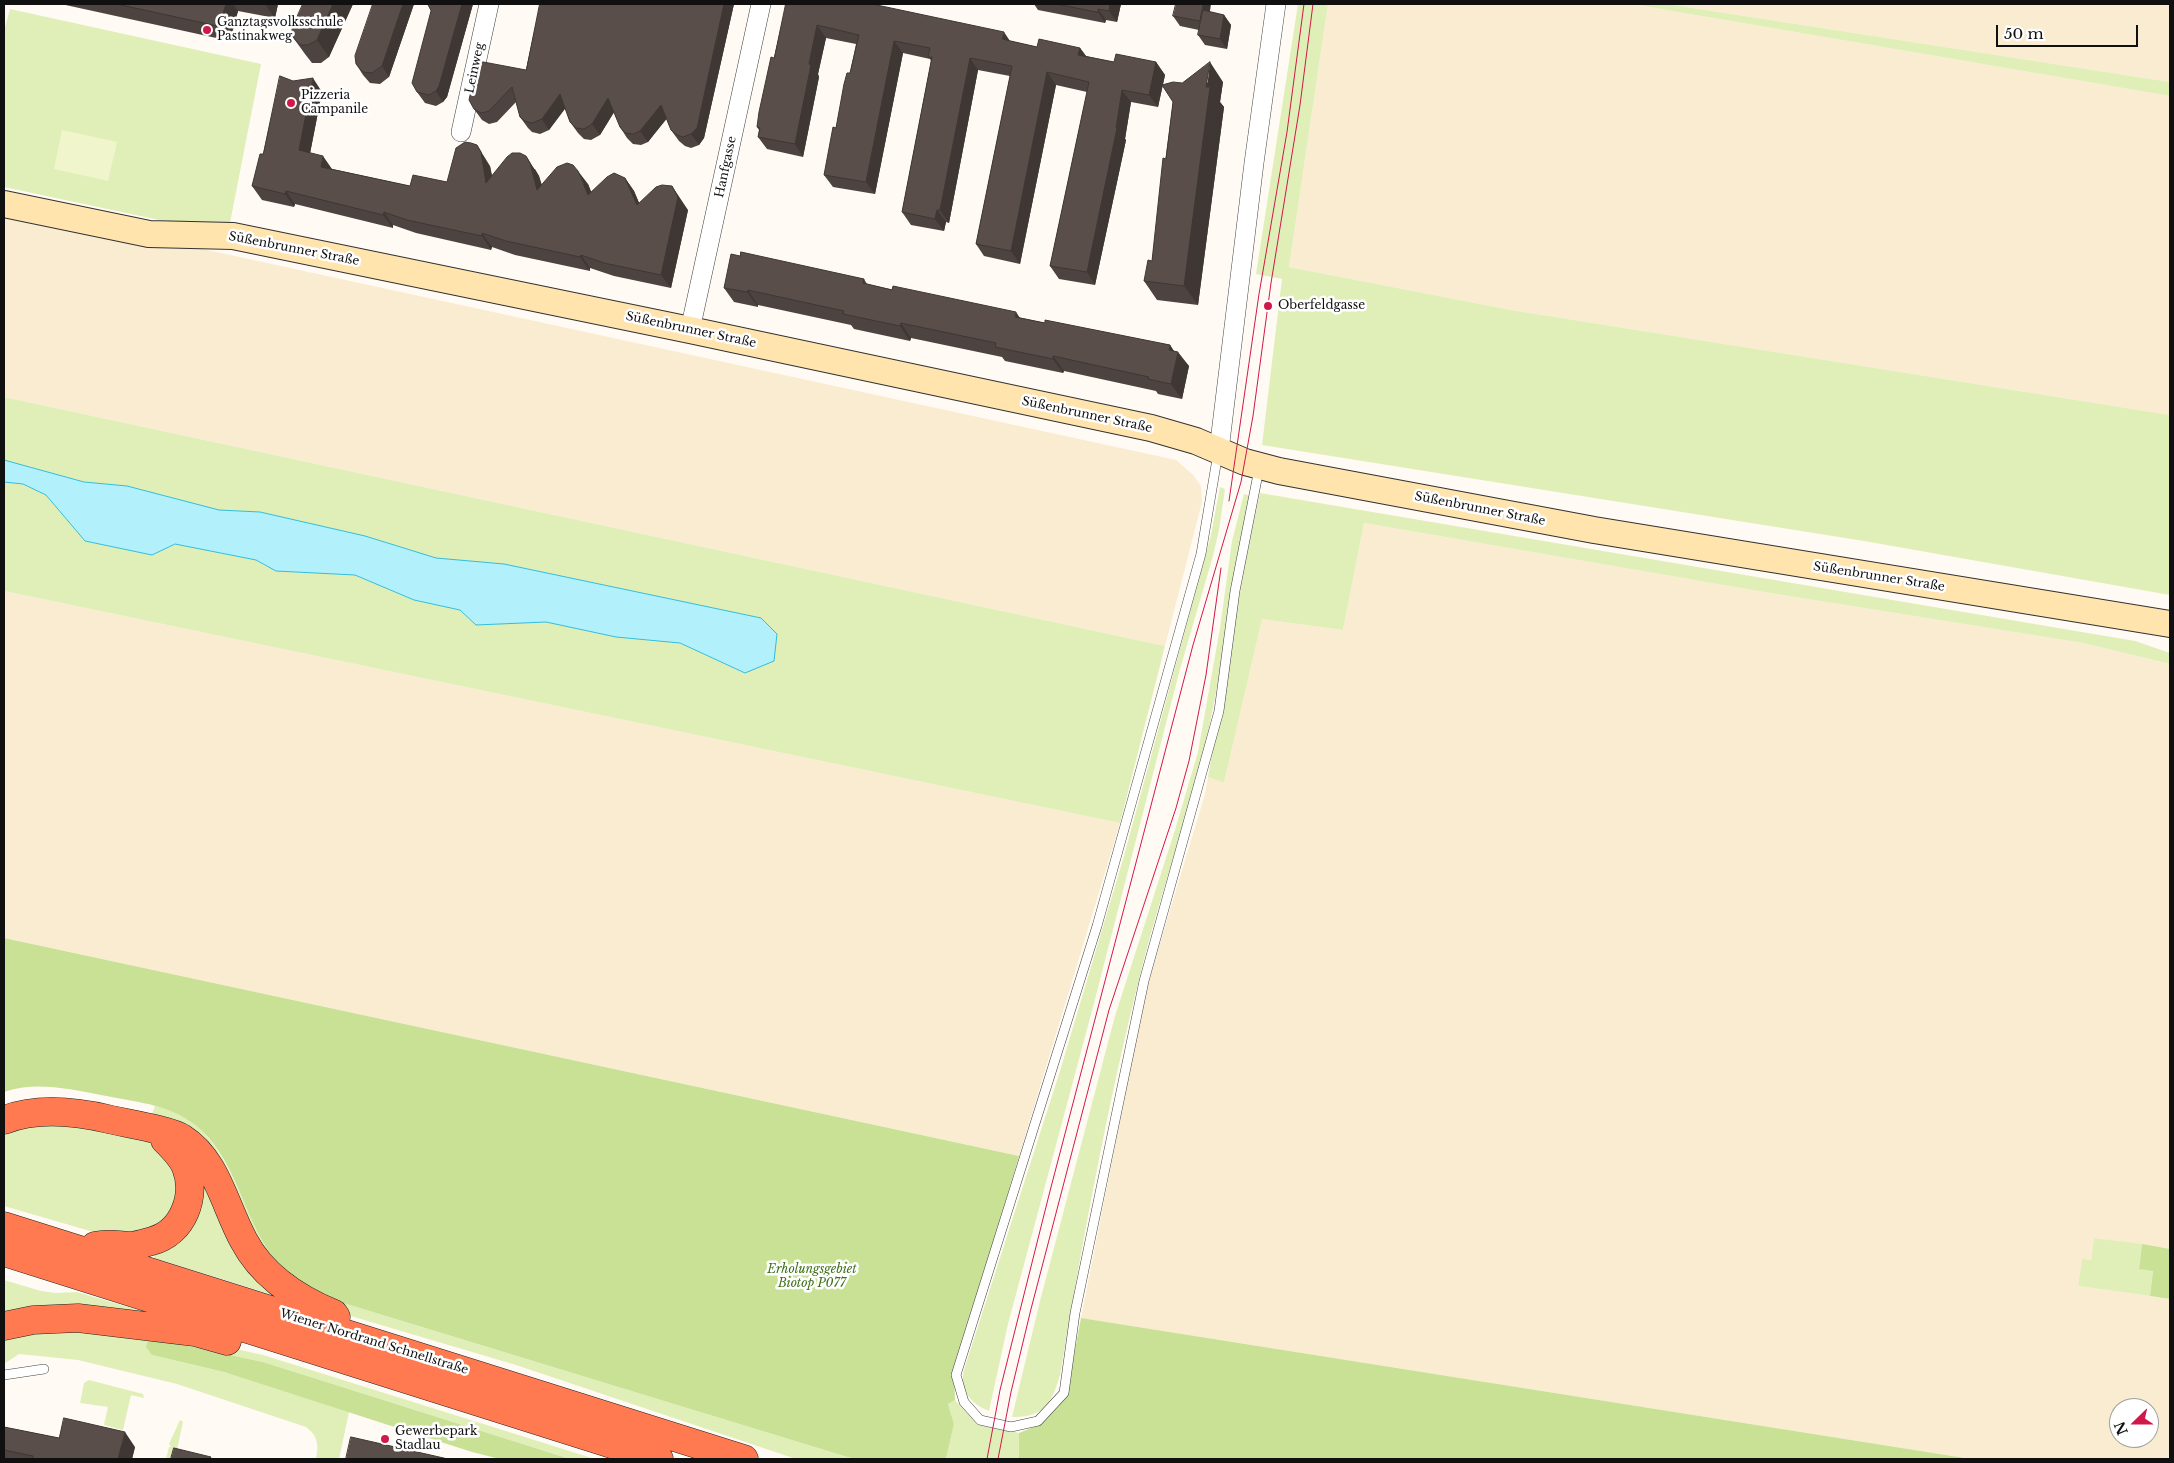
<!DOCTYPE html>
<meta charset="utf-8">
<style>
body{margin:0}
#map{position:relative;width:2174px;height:1463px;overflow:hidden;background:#fffaf3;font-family:"Libre Baskerville",serif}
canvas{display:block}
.frame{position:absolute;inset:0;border:5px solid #101010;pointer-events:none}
.north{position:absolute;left:2109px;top:1398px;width:50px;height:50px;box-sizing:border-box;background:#fff;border:1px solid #9f9f9f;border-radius:50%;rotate:248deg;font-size:14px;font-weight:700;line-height:20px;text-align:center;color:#101010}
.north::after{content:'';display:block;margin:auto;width:18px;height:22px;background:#d0184a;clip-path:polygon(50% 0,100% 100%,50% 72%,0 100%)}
.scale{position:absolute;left:1996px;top:25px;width:142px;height:22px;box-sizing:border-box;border:2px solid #101010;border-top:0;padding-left:6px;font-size:15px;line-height:18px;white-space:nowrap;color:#101010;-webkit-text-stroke:4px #fff;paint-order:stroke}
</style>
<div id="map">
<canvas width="2174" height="1463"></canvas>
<div class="frame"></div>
<div class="north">N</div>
<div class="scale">50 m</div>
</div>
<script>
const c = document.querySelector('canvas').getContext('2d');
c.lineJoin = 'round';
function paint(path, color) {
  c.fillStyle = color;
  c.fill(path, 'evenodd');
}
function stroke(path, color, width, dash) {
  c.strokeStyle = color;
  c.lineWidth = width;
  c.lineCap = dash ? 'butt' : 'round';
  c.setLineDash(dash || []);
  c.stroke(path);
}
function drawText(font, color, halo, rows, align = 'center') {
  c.font = font + ' "Libre Baskerville",serif';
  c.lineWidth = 5;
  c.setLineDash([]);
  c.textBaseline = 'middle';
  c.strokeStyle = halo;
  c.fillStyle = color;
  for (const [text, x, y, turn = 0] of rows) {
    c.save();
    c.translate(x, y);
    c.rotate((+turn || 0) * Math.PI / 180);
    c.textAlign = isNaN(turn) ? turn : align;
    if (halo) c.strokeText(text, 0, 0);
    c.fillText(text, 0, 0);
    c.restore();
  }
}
paint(new Path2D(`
 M 1328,4 L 1643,4 L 1643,6 L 2170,96 L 2170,415 L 1511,310 L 1289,267 Z
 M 1667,4 L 2170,4 L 2170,82 Z
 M 4,206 L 1176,460 L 1193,475 L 1201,486 L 1202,502 L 1165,646 L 4,397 Z
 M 1364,523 L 1764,592 L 2083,643 L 2170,664 L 2170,1249 L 2094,1238 L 2091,1260 L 2082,1259 L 2078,1286 L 2170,1299 L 2170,1459 L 1971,1459 L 1081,1318 L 1146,990 L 1205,794 L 1208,777 L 1224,783 L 1262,619 L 1343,630 ZM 2119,1408 L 2149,1408 L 2149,1438 L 2119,1438 Z
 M 4,591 L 1120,823 L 1019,1156 L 4,938 Z`), '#f9ecd0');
paint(new Path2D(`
 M 1298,4 L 1328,4 L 1289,267 L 1511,310 L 2170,415 L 2170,595 L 1864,541 L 1262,445 L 1282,279 L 1256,274 Z
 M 1643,4 L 1667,4 L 2170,82 L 2170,96 L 1643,6 Z
 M 10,9 L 261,64 L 229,228 L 197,228 L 4,187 L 4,31 Z
 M 4,397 L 1165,646 L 1120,823 L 4,591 L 4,482 L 23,484 L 46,495 L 85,541 L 152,555 L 175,544 L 256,560 L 276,571 L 355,575 L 414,600 L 460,610 L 476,625 L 546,622 L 616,637 L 680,643 L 745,673 L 777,635 L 761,618 L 504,564 L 436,558 L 365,536 L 260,512 L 219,510 L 127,486 L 84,482 L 4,460 Z
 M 1220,487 L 1225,489 L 1219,530 L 1213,556 L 1180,669 L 1093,1007 L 1008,1324 L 989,1411 C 971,1404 959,1390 964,1370 L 1060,1071 L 1124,856 L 1211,535 Z
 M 1260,493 L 2135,641 L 2170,653 L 2170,664 L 2083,643 L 1764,592 L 1364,523 L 1343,630 L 1262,619 L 1224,783 L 1208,777 C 1225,682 1239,587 1260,493 Z
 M 1244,494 L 1250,496 C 1230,574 1226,654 1208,732 C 1190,811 1162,888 1142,967 C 1108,1101 1083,1238 1060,1375 C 1052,1403 1043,1418 1012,1417 L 1040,1301 L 1115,1016 L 1175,830 L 1198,752 L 1220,628 L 1232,541 Z
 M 155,1106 C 225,1120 235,1196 266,1247 C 273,1258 314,1287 327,1298 L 854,1459 L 796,1459 L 516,1365 L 354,1317 L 329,1307 L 292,1285 L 151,1117 Z
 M 47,1124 L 91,1128 L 153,1142 L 174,1163 L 180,1197 L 156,1232 L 104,1235 L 4,1206 L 4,1136 L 15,1130 Z
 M 203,1176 L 276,1290 L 273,1295 L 154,1258 L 154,1251 Z
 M 2094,1238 L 2142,1244 L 2139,1269 L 2153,1270 L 2150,1296 L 2078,1286 L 2082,1259 L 2091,1260 Z
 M 4,1280 L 41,1291 L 56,1293 L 77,1292 L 159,1316 L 4,1317 Z
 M 32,1327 L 181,1337 L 263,1355 L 595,1459 L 570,1459 L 263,1362 L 160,1340 L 152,1355 L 224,1372 L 349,1412 L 339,1459 L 316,1459 C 319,1445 318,1436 306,1427 L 177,1384 L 78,1360 L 19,1354 L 4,1364 L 4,1334 Z
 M 89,1380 L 143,1394 L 144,1398 L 131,1395 L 123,1430 L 104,1425 L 108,1407 L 80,1403 L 84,1383 Z
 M 955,1400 L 978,1425 L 1019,1433 L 1019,1459 L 946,1459 L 954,1424 L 948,1404 Z
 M 180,1420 L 183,1422 L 175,1459 L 166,1459 L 169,1447 L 171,1447 L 169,1444 Z`), '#e0efb8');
paint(new Path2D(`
 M 4,938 L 1019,1156 L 954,1373 L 955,1400 L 948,1404 L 954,1424 L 946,1459 L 854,1459 L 327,1298 C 307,1283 279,1269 266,1247 C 239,1204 232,1146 185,1118 C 160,1103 129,1101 101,1095 C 69,1089 35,1081 4,1092 Z
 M 2142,1244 L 2170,1249 L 2170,1299 L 2150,1296 L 2153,1271 L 2139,1269 Z
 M 1081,1318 L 1971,1459 L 1019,1459 L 1019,1433 L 1041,1424 L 1066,1398 Z
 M 148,1340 L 160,1340 L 263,1362 L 570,1459 L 500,1459 L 472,1452 L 224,1372 L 152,1355 L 146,1347 Z`), '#c8e195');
paint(new Path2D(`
 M 62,130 L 117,142 L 108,181 L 54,169 Z`), '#f0f5cb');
const water = new Path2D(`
 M 4,460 L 84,482 L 127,486 L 219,510 L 260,512 L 365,536 L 436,558 L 504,564 L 761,618 L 777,634 L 774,661 L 745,673 L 680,643 L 616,637 L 546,622 L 476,625 L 460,610 L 414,600 L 355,575 L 276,571 L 256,560 L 175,544 L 152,555 L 85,541 L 46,495 L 23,484 L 4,482 Z`);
paint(water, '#b2f1fc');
stroke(water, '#31bddb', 1);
const lane = new Path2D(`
 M 1218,453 L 1201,554 L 1097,926 L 956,1375 L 964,1402 L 980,1420 L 1011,1427 L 1038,1421 L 1064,1393 L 1075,1313 L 1144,981 L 1219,711 L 1235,591 L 1259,469
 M 4,1375 L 44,1369`);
const street = new Path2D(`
 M 461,132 L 489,4
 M 690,330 L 761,4
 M 1219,450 L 1254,163 L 1276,4`);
const secondary = new Path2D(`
 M 4,204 L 149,234 L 233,236 L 690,330 L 1151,428 L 1196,441 L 1245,462 L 1279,471 L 1594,530 L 2170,624`);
const highway = new Path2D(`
 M 4,1120 C 37,1107 74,1111 108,1119 C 124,1123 170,1130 182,1138 C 217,1160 225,1207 244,1241 C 263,1277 298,1299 334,1314 L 336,1317
 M 4,1226 L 744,1459
 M 95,1246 C 108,1243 116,1245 129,1246 C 136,1246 145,1243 152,1241 C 183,1233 197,1196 186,1167 C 182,1157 172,1147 165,1140
 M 4,1252 L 659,1459
 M 4,1326 L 33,1320 L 78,1318 L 195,1332 L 227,1341`);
stroke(lane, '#434343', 10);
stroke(street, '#434343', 20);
stroke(secondary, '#323232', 28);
stroke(highway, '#212121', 29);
stroke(lane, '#fff', 9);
stroke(street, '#fff', 19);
stroke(secondary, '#ffe4ae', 26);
stroke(highway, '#ff7a51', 28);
stroke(new Path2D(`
 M 1229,501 L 1259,294 L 1287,132 L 1304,4
 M 987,1459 L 1000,1390 L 1050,1191 L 1193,645 L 1241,482 L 1253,416 L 1271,283 L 1300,105 L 1313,4
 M 998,1459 L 1011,1392 L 1031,1309 L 1109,1010 L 1176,808 L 1189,761 L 1206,675 L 1221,568`), '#d0184a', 1);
paint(new Path2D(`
 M 61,4 L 278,4 L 275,18 L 238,11 L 230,41 Z
 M 303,4 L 353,4 L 329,57 L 321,63 L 312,63 L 305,54 L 292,36 Z
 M 373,4 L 414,4 L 389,77 L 380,84 L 370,83 L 363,75 L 356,64 Z
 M 473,4 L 447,97 L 443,102 L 436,106 L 425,103 L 417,92 L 431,11 Z
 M 540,4 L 734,4 L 704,138 L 699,145 L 691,148 L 685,146 L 679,141 L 671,130 L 666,118 L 648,142 L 641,145 L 633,144 L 627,138 L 620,127 L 614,112 L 600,135 L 591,140 L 584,139 L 578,133 L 570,122 L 565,108 L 549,130 L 540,134 L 532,132 L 528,128 L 520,117 L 516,102 L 497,122 L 489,124 L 482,120 L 474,109 L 526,70 Z
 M 786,4 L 1010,41 L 1037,47 L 1080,48 L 1086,56 L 1114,62 L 1156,62 L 1165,75 L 1158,107 L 1131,102 L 1125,139 L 1126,140 L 1095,285 L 1059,279 L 1050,266 L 1087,92 L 1056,85 L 1020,264 L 984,256 L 976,244 L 1010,76 L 978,70 L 949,223 L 946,222 L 944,231 L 911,225 L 902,212 L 931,61 L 930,59 L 903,53 L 875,194 L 833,187 L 824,175 L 850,73 L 856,44 L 826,38 L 818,74 L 819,77 L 803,157 L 767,149 L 758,137 L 759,130 L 757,127 L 774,58 Z
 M 1034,4 L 1121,4 L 1117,22 L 1106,20 L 1105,23 L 1038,10 Z
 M 1210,12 L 1224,15 L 1231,25 L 1227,49 L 1205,45 L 1198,35 L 1199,30 L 1180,26 L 1173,16 Z
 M 293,81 L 322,92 L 310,153 L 332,169 L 410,186 L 447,182 L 490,166 L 492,175 L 535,169 L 539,176 L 542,185 L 588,184 L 591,192 L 625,178 L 634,191 L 639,203 L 688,210 L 671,288 L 614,276 L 590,268 L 590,271 L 515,255 L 492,247 L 491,250 L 416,233 L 393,225 L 393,228 L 295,204 L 294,207 L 262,200 L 252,186 L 263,154 Z
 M 1223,82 L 1220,102 L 1224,107 L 1198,305 L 1157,300 L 1144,281 L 1152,261 L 1173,102 L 1182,83 Z
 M 740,256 L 864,279 L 867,284 L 1045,323 L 1170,345 L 1174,351 L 1189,366 L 1182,399 L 1158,394 L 1156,391 L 1064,371 L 1063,373 L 1005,361 L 1002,357 L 911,338 L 910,341 L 854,329 L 851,325 L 758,305 L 758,307 L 734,302 L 724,288 Z
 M 4,1427 L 59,1438 L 135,1447 L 132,1459 L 4,1459 Z`), '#4d4340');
paint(new Path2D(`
 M 226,4 L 233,4 L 238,11 L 230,41 L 219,26 Z
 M 265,4 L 278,4 L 275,18 Z
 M 333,4 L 353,4 L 329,57 L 317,40 Z
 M 403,4 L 414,4 L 389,77 L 382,66 Z
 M 462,4 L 473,4 L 447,97 L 443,102 L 436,91 Z
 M 724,4 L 734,4 L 704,138 L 699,145 L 691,134 Z
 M 1110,4 L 1121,4 L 1117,22 L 1109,11 Z
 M 1203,4 L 1211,4 L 1207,31 L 1200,21 Z
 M 1098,9 L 1106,20 L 1105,23 L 1098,12 Z
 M 1224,15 L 1231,25 L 1227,49 L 1220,39 Z
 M 817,25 L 826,38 L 818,74 L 819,77 L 803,157 L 795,144 L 809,64 Z
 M 1004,32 L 1012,44 L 1002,39 Z
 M 894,41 L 903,53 L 875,194 L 866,182 Z
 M 1080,48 L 1089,60 L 1078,55 Z
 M 970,58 L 978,70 L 949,223 L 940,210 Z
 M 1156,62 L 1165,75 L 1158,107 L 1149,95 Z
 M 1210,62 L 1223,82 L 1220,102 L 1224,107 L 1198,305 L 1184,286 Z
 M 1047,72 L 1056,85 L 1020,264 L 1011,251 Z
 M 313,78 L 322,92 L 308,164 L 299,150 Z
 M 1122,90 L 1131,102 L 1125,139 L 1126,140 L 1095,285 L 1087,272 L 1116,128 Z
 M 560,94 L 568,105 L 549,130 L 542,119 Z
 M 608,98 L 616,109 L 600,135 L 592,124 Z
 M 661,105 L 669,116 L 648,142 L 640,131 Z
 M 477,145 L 490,166 L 495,196 L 486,183 Z
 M 323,156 L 332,169 L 321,167 Z
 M 526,156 L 539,176 L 546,204 L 537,190 Z
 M 578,171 L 588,184 L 598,208 L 588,195 Z
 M 625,178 L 634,191 L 646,219 L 637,205 Z
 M 672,186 L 688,210 L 671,288 L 661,275 Z
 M 286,191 L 295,204 L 294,207 L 285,194 Z
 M 937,210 L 946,222 L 944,231 L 935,219 Z
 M 384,212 L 393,225 L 393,228 L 383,215 Z
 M 482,233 L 492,247 L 491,250 L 482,236 Z
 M 581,255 L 590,268 L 590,271 L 580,257 Z
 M 748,290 L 758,305 L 758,307 L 747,292 Z
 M 1016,312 L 1026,327 L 1015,317 Z
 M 901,323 L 911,338 L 910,341 L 900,326 Z
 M 1170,345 L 1177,356 L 1178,352 L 1189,366 L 1182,399 L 1171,384 L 1169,350 Z
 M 1053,356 L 1064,371 L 1063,373 L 1053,359 Z
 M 125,1432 L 135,1447 L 132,1459 L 118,1459 Z`), '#3f3734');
const building = new Path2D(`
 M 117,4 L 226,4 L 219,26 Z
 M 303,4 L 333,4 L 317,40 L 308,45 L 300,45 L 292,36 L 292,28 Z
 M 373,4 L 403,4 L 382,66 L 372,73 L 363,72 L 356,64 L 355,56 Z
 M 428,4 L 462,4 L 439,86 L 436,91 L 429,95 L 417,92 L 412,83 L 431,11 Z
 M 540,4 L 724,4 L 697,128 L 691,134 L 683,137 L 677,135 L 671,130 L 661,105 L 640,131 L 633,134 L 625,133 L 620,127 L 608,98 L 592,124 L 584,129 L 576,128 L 570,122 L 560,94 L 542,119 L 532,123 L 525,121 L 520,117 L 512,87 L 489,111 L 481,113 L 474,109 L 469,100 L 478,61 L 526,70 Z
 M 786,4 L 872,4 L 1004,32 L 1002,39 L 1037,47 L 1039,39 L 1080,48 L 1078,55 L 1114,62 L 1116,54 L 1156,62 L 1149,95 L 1122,90 L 1116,128 L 1117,128 L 1087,272 L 1050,266 L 1089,82 L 1047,72 L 1011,251 L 976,244 L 1012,66 L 970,58 L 940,210 L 937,210 L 935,219 L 902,212 L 932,57 L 928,57 L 930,48 L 894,41 L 866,182 L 824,175 L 833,127 L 836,128 L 844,84 L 847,73 L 850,73 L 859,35 L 817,25 L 809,64 L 811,65 L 795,144 L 758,137 L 760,128 L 757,127 L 759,112 L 771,57 L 774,58 Z
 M 1057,4 L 1110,4 L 1109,11 L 1098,9 L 1098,12 Z
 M 1176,4 L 1203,4 L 1200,21 L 1173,16 Z
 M 1203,10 L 1224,15 L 1220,39 L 1198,35 Z
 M 1210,62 L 1206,87 L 1210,87 L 1184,286 L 1144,281 L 1148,260 L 1152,261 L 1163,158 L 1166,159 L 1173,102 L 1162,85 L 1173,82 L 1182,83 Z
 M 280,76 L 293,81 L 313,78 L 299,150 L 323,156 L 321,167 L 410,186 L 413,175 L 447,182 L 456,148 L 465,142 L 471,143 L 477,145 L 481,152 L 486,183 L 507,157 L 512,153 L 520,153 L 526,156 L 530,163 L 537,190 L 557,167 L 567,163 L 573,165 L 578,171 L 588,195 L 607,177 L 614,173 L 625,178 L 637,205 L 656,187 L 662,185 L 672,186 L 678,197 L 661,275 L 604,263 L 581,255 L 580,257 L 506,241 L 482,233 L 482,236 L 407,220 L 384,212 L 383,215 L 286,191 L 285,194 L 252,186 L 260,154 L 263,154 Z
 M 741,252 L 864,279 L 863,283 L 892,290 L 893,286 L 1016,312 L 1015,317 L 1045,323 L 1045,320 L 1170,345 L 1169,350 L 1178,352 L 1171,384 L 1148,379 L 1149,377 L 1053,356 L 1053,359 L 995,347 L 996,343 L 901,323 L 900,326 L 843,314 L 844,311 L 748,290 L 747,292 L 724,288 L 731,254 L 740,256 Z
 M 64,1418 L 125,1432 L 118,1459 L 33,1459 L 33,1456 L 4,1450 L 4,1427 L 59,1438 Z
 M 351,1437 L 448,1459 L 346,1459 Z
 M 174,1448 L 211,1457 L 210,1459 L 171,1459 Z`);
paint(building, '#5a4e4b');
stroke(building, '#3f3734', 1);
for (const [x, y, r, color] of [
 [207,30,5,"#d0184a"],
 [291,103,5,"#d0184a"],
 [1268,306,5,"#d0184a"],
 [385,1439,5,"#d0184a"]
]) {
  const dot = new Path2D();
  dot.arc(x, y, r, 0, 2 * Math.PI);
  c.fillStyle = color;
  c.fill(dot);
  stroke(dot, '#fff', 2);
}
drawText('12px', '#101010', '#fff', [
 ["Ganztagsvolksschule",217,23],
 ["Pastinakweg",217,37],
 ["Pizzeria",301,96],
 ["Campanile",301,110],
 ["Oberfeldgasse",1278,306],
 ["Gewerbepark",395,1432],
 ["Stadlau",395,1446]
], 'left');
drawText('12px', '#101010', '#fff', [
 ["Leinweg",475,68,-78],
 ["Hanfgasse",726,167,-78],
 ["Süßenbrunner Straße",294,249,11],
 ["Süßenbrunner Straße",691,330,12],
 ["Süßenbrunner Straße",1087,415,12],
 ["Süßenbrunner Straße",1480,509,11],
 ["Süßenbrunner Straße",1879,577,9],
 ["Wiener Nordrand Schnellstraße",374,1342,17]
]);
drawText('italic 12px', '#3e7018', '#fff', [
 ["Erholungsgebiet",812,1270],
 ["Biotop P077",812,1284]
]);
</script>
